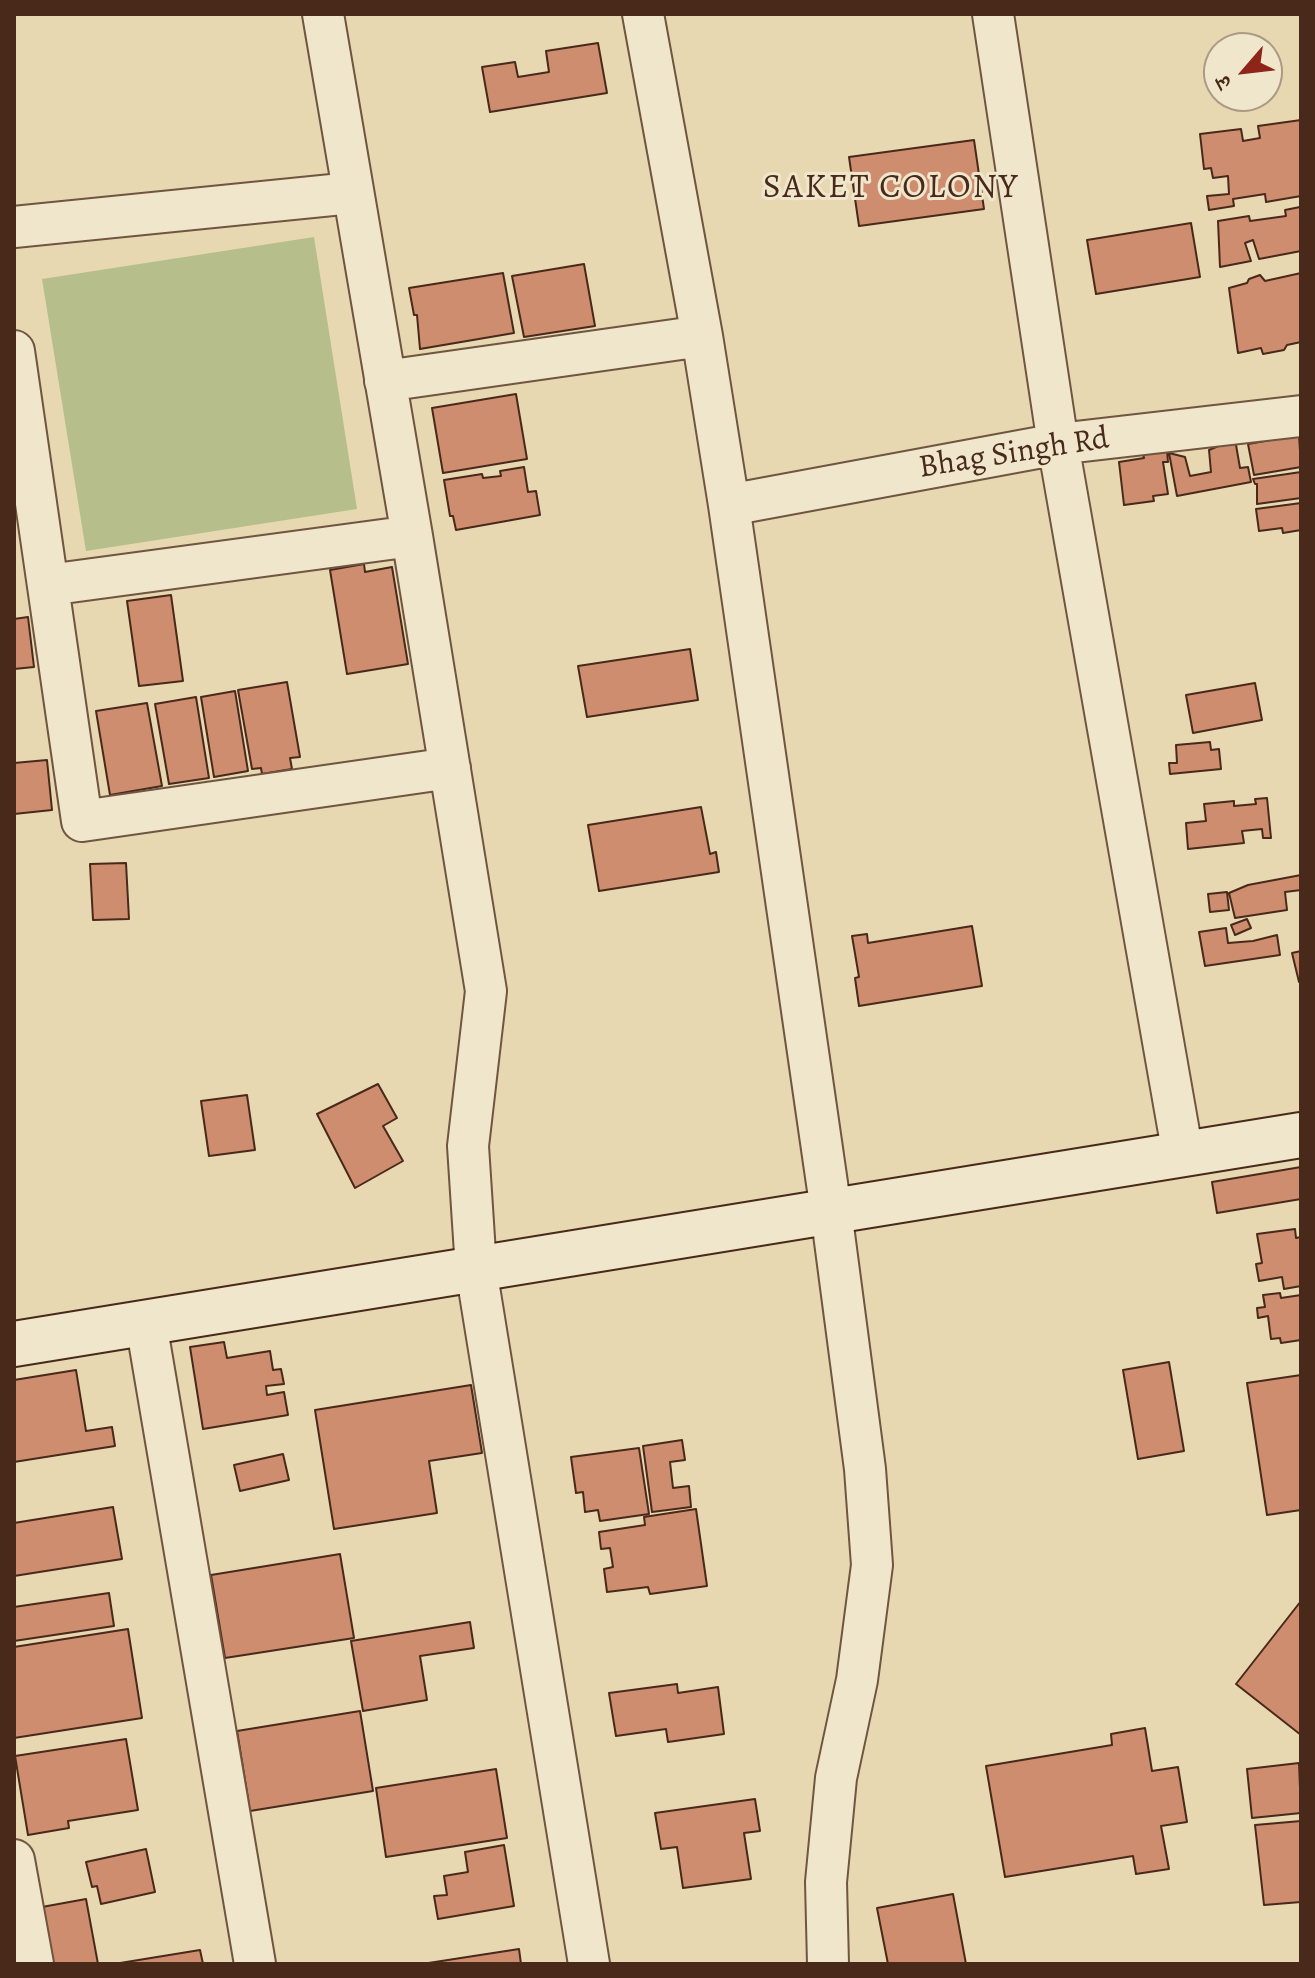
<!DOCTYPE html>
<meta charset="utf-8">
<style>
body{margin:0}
#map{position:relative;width:1315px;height:1978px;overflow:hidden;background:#e7d8b1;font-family:Alegreya,"Noto Serif Devanagari",serif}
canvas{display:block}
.frame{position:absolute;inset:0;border:16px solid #48291a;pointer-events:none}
.north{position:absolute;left:1203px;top:32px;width:80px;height:80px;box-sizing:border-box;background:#efe6cc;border:2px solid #ac9a85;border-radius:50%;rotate:242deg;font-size:22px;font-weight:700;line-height:32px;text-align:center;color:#48291a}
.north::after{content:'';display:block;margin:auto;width:28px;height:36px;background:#8f2418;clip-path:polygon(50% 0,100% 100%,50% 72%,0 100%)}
</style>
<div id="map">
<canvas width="1315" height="1978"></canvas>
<div class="frame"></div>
<div class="north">उ</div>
</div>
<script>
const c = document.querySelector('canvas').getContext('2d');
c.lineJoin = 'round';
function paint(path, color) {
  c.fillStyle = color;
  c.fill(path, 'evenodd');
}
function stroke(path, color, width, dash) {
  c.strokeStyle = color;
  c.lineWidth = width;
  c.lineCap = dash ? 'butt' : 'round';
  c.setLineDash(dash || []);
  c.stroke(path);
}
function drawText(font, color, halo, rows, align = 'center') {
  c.font = font + ' Alegreya,serif';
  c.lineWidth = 6;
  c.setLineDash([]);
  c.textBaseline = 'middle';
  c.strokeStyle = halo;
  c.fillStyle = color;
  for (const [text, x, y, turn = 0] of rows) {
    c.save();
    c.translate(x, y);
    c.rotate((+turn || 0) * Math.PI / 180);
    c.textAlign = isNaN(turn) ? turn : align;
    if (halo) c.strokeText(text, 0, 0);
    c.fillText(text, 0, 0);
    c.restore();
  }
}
paint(new Path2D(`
 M 314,237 L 357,509 L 86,551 L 42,279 Z`), '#b6bf8c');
const building = new Path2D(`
 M 598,43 L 607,93 L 490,112 L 482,67 L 515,62 L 518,77 L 549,72 L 546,51 Z
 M 1301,120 L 1301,196 L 1266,202 L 1265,194 L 1233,199 L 1234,206 L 1209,210 L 1207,196 L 1229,194 L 1228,176 L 1213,178 L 1211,168 L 1204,169 L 1200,134 L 1241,129 L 1243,141 L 1260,138 L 1258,126 Z
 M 974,140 L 984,209 L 859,226 L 849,157 Z
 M 1300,207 L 1301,251 L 1259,259 L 1253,240 L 1245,243 L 1251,261 L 1220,267 L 1218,221 L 1249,216 L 1250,221 L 1286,216 L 1285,210 Z
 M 1191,223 L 1200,277 L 1096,294 L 1087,240 Z
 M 584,264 L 595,326 L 524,337 L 512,276 Z
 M 503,273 L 514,333 L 420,349 L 417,315 L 414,315 L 409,288 Z
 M 1301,273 L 1301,342 L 1287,345 L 1284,350 L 1263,354 L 1261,348 L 1238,353 L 1229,288 L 1247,283 L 1249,279 L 1260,275 L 1265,281 Z
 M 516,394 L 527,459 L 443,473 L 432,408 Z
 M 1299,435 L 1301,467 L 1254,475 L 1248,444 Z
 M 1235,439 L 1240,468 L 1248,467 L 1251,482 L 1177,496 L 1169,453 L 1185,457 L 1190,476 L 1211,472 L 1209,450 Z
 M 1167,451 L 1168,462 L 1163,462 L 1168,494 L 1153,496 L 1154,501 L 1124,505 L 1119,462 L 1144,458 L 1143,454 Z
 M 524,467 L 528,492 L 536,491 L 540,515 L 456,530 L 453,516 L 450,516 L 444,480 L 482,474 L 483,478 L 501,476 L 500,471 Z
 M 1301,472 L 1301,498 L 1257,504 L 1257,484 L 1255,484 L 1253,479 Z
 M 1301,503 L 1301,530 L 1283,533 L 1282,528 L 1259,531 L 1256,509 Z
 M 364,564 L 365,572 L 392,567 L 408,664 L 347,674 L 330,570 Z
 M 171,595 L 183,681 L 139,686 L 127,601 Z
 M 28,617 L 34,667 L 14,669 L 14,619 Z
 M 690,649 L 698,700 L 587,717 L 578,666 Z
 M 287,682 L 300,757 L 290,758 L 292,769 L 262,774 L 261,768 L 252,769 L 238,690 Z
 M 1255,683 L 1262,720 L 1193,733 L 1186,695 Z
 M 235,691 L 248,771 L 214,777 L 201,697 Z
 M 196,697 L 209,778 L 169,784 L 155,704 Z
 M 147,703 L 162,786 L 110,795 L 96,711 Z
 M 1210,742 L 1211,750 L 1219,749 L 1221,769 L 1170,774 L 1169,763 L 1177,763 L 1176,745 Z
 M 47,760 L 52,810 L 14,814 L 14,763 Z
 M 1267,798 L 1271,838 L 1263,838 L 1262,829 L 1242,831 L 1244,843 L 1188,849 L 1186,823 L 1206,821 L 1204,804 L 1234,801 L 1234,806 L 1256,804 L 1255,799 Z
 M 701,807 L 710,854 L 716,852 L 719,872 L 599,891 L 588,825 Z
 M 126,863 L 129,919 L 93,920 L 90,864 Z
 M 1301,875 L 1301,890 L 1285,892 L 1287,910 L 1235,918 L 1229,893 L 1248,885 Z
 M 1227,892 L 1229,910 L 1210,912 L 1208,894 Z
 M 1247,919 L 1251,928 L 1235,935 L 1231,925 Z
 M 972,926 L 982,986 L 859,1006 L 855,978 L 859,977 L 852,936 L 867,934 L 868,943 Z
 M 1226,928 L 1228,943 L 1253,941 L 1277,935 L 1280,955 L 1205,966 L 1199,932 Z
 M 1301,951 L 1301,982 L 1299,982 L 1292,953 Z
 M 378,1084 L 397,1118 L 383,1126 L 403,1161 L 355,1188 L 317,1114 Z
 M 247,1095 L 255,1150 L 209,1156 L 201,1101 Z
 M 1301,1167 L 1301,1199 L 1217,1213 L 1212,1182 Z
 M 1295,1229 L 1296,1238 L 1301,1237 L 1301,1286 L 1284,1289 L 1282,1277 L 1259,1281 L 1256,1264 L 1262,1263 L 1257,1234 Z
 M 1280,1293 L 1281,1298 L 1301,1295 L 1301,1340 L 1281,1343 L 1280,1338 L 1271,1339 L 1268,1316 L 1258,1318 L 1257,1308 L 1265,1307 L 1263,1295 Z
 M 224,1342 L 227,1358 L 270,1351 L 273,1370 L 281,1369 L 284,1384 L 266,1386 L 267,1395 L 284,1392 L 288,1415 L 203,1429 L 190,1347 Z
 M 1169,1362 L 1184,1451 L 1138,1459 L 1123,1370 Z
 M 76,1370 L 86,1431 L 112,1427 L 115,1446 L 14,1462 L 14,1380 Z
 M 1301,1375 L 1301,1510 L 1267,1515 L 1247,1383 Z
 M 471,1385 L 482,1453 L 429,1461 L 437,1513 L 334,1529 L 315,1410 Z
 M 682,1440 L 685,1460 L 670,1462 L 673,1488 L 689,1486 L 691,1507 L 652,1512 L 643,1446 Z
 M 639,1448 L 649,1514 L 600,1521 L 598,1510 L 585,1512 L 583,1492 L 576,1493 L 571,1457 Z
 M 283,1454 L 289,1480 L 240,1491 L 234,1465 Z
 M 113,1507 L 122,1559 L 14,1576 L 14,1523 Z
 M 696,1509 L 707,1586 L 650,1594 L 648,1587 L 607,1592 L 604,1569 L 613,1567 L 610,1548 L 601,1549 L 599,1532 L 645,1525 L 644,1517 Z
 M 340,1554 L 354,1638 L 225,1658 L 211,1575 Z
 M 109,1593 L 114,1626 L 14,1641 L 14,1607 Z
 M 1301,1601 L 1301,1735 L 1236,1684 Z
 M 470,1622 L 474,1648 L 420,1656 L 427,1700 L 363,1711 L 351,1641 Z
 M 128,1629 L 142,1718 L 14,1738 L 14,1647 Z
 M 677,1684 L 678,1693 L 718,1687 L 724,1734 L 668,1742 L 666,1729 L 616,1736 L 609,1693 Z
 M 360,1711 L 373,1791 L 250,1811 L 237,1731 Z
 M 1145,1728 L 1152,1771 L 1178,1767 L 1187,1822 L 1161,1826 L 1169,1869 L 1136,1874 L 1133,1856 L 1005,1877 L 986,1766 L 1112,1745 L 1111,1734 Z
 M 126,1739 L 138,1810 L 68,1821 L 69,1828 L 28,1835 L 15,1756 Z
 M 1299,1763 L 1301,1813 L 1252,1818 L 1247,1769 Z
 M 496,1769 L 507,1838 L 386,1857 L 376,1788 Z
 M 755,1799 L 760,1831 L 744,1833 L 751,1879 L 683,1888 L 677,1847 L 661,1849 L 655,1813 Z
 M 1301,1821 L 1301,1902 L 1264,1905 L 1255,1825 Z
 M 504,1845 L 514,1906 L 438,1919 L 434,1896 L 447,1895 L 444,1876 L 468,1872 L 465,1852 Z
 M 146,1849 L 155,1892 L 101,1904 L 97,1886 L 92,1887 L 86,1862 Z
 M 953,1894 L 966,1964 L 888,1964 L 877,1908 Z
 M 86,1899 L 98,1964 L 41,1964 L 31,1909 Z
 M 519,1949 L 521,1964 L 422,1964 Z
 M 200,1950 L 203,1964 L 114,1964 Z`);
paint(building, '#cf8d70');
stroke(building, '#48291a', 2);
const street = new Path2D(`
 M 323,14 L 412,536 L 486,991 L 468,1146 L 476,1269 L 589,1964
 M 643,14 L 702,336 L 729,505 L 831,1211 L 865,1469 L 872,1565 L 857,1680 L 836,1778 L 826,1882 L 828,1964
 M 993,14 L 1058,444 L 1183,1155
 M 14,227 L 352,193
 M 14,351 L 82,821 L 450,768
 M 385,381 L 702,336
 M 729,505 L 1058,444 L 1301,416
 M 48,585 L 412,536
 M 146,1323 L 255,1964
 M 14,1860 L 33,1964`);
const secondary = new Path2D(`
 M 14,1344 L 1301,1135`);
stroke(street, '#705540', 44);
stroke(secondary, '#48291a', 48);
stroke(street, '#efe6cc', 40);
stroke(secondary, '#efe6cc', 44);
drawText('32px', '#48291a', '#efe6cc', [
 ["Bhag Singh Rd",1014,454,-9]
]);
c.letterSpacing = '2px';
drawText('34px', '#48291a', '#efe6cc', [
 ["SAKET COLONY",891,189]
]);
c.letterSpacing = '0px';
</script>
